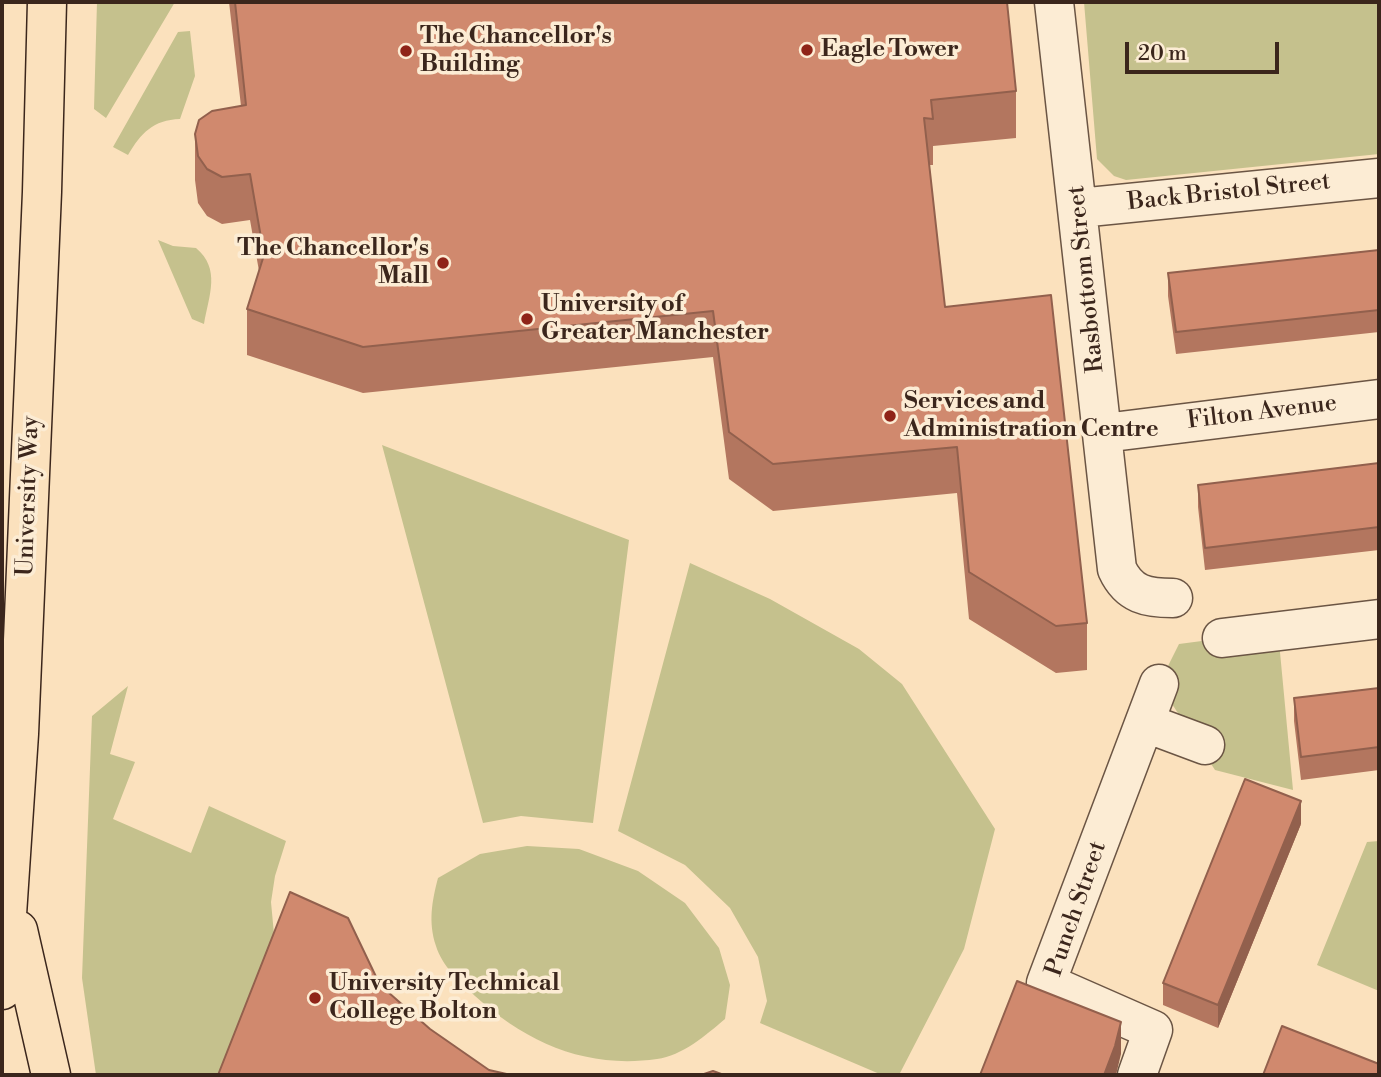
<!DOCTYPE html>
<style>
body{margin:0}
#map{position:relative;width:1381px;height:1077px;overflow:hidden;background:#fbe1bd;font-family:"Libre Bodoni",serif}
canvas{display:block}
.frame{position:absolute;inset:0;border:4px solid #3b261c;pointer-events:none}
.scale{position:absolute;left:1125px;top:42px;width:154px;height:32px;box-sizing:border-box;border:4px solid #3b261c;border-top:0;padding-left:9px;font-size:21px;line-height:24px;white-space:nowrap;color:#3b261c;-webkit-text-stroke:5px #fcecd4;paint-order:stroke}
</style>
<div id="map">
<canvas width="1381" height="1077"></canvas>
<div class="frame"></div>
<div class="scale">20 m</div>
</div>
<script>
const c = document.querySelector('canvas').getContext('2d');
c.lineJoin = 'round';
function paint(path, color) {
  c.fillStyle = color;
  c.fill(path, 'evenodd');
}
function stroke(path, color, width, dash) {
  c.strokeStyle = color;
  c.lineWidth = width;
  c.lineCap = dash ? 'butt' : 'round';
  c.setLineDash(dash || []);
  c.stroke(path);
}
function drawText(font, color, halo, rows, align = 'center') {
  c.font = font + ' "Libre Bodoni",serif';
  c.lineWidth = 7;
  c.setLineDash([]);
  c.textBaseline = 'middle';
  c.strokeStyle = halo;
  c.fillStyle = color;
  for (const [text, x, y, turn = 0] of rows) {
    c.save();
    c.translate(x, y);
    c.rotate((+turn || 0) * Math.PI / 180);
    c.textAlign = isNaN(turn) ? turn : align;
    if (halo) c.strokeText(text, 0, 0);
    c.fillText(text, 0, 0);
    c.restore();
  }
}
paint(new Path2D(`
 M 97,2 L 175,2 L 106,118 L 94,109 Z
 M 1084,2 L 1379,2 L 1379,154 L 1126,180 L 1114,176 L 1097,159 Z
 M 190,31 L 195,76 L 180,119 C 153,120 141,133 128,155 L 113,147 L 178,32 Z
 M 158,240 L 173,246 L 196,248 C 221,269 209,295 204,324 L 192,319 Z
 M 382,445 L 629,540 L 593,823 L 521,816 L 483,823 Z
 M 690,563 L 770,599 L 859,649 L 902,684 L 995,829 L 964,949 L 899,1075 L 882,1075 L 760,1023 L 767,1001 L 758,957 L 730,908 L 685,865 L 618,831 Z
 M 1278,631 L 1293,790 L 1215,770 L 1159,684 L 1179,644 Z
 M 128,686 L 110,754 L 135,762 L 113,819 L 191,853 L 209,806 L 286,841 L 275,876 L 271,902 L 275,945 L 223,1075 L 96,1075 L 82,978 L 92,716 Z
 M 1379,841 L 1379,991 L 1317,965 L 1367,842 Z
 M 527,846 L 579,849 L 638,871 L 685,903 L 719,948 L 730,985 L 725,1019 C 706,1035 682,1056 657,1059 C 586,1069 527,1043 475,996 C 460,982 442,966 436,946 C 428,922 432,901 438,878 L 480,854 Z`), '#c5c18d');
const minor = new Path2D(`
 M 1054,2 L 1117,569 C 1129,595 1147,598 1173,598
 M 1079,208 L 1379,178
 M 1104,433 L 1379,399
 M 1222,638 L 1379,619
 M 1146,723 L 1205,745
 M 1137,1075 L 1153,1030 L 1046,983 L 1159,684`);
const major = new Path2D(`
 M 18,930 L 51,1075
 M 2,990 L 19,734 L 42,192 L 47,2`);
stroke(minor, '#6b5544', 41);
stroke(major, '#3b261c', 41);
stroke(minor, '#fcecd4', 38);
stroke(major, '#fbe1bd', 38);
paint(new Path2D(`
 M 229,2 L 1007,2 L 1016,91 L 1016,138 L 933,146 L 933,165 L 929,165 L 945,307 L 1087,623 L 1087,670 L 1056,673 L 969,619 L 957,493 L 773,511 L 729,479 L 713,357 L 363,393 L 247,355 L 247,309 L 259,271 L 250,220 L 222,224 L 207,216 L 198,203 L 195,180 L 195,134 L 241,106 Z
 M 1379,250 L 1379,332 L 1176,354 L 1168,296 L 1168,273 Z
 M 1379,463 L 1379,550 L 1205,570 L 1198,507 L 1198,485 Z
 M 1379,688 L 1379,770 L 1301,780 L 1294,721 L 1294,698 Z
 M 1301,824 L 1218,1028 L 1163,1005 L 1163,983 Z`), '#b3765f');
paint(new Path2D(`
 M 1301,801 L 1301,824 L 1218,1028 L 1218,1005 Z
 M 1121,1022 L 1121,1054 L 1116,1075 L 1104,1075 Z`), '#92604d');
const building = new Path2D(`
 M 235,2 L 1007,2 L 1016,91 L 931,100 L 933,119 L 924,118 L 945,307 L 1051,295 L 1087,623 L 1056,626 L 969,572 L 957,447 L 773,464 L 729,432 L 713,311 L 363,347 L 247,309 L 264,255 L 250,174 L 222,177 L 207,169 L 198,156 L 195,134 L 199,120 L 212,111 L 246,105 Z
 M 1379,250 L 1379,310 L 1176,332 L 1168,273 Z
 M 1379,463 L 1379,527 L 1205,548 L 1198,485 Z
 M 1379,688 L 1379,747 L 1301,757 L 1294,698 Z
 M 1245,779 L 1301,801 L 1218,1005 L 1163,983 Z
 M 290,892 L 348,918 L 380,985 L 430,1029 L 489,1070 L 511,1075 L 218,1075 Z
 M 1017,981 L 1121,1022 L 1115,1046 L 1104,1075 L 980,1075 Z
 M 1282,1026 L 1379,1064 L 1379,1075 L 1263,1075 Z
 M 713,1071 L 724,1075 L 701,1075 Z`);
paint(building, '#d0896e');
stroke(building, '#92604d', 2);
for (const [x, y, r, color] of [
 [807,50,7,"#8f2418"],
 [406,51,7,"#8f2418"],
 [443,263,7,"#8f2418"],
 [527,319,7,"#8f2418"],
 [890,416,7,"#8f2418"],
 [315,998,7,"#8f2418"]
]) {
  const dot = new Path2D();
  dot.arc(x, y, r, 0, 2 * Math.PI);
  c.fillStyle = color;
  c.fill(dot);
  stroke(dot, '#fcecd4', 2.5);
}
drawText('bold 24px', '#3b261c', '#fcecd4', [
 ["The Chancellor's",420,37],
 ["Building",420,65],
 ["Eagle Tower",821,50],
 ["The Chancellor's",429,249,"right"],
 ["Mall",429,277,"right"],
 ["University of",541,305],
 ["Greater Manchester",541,333],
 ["Services and",904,402],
 ["Administration Centre",904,430],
 ["University Technical",329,984],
 ["College Bolton",329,1012]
], 'left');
drawText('24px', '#3b261c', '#fcecd4', [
 ["Back Bristol Street",1229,193,-6],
 ["Rasbottom Street",1087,279,-96],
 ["Filton Avenue",1262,413,-7],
 ["University Way",29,496,-88],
 ["Punch Street",1077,909,-71]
]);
</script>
